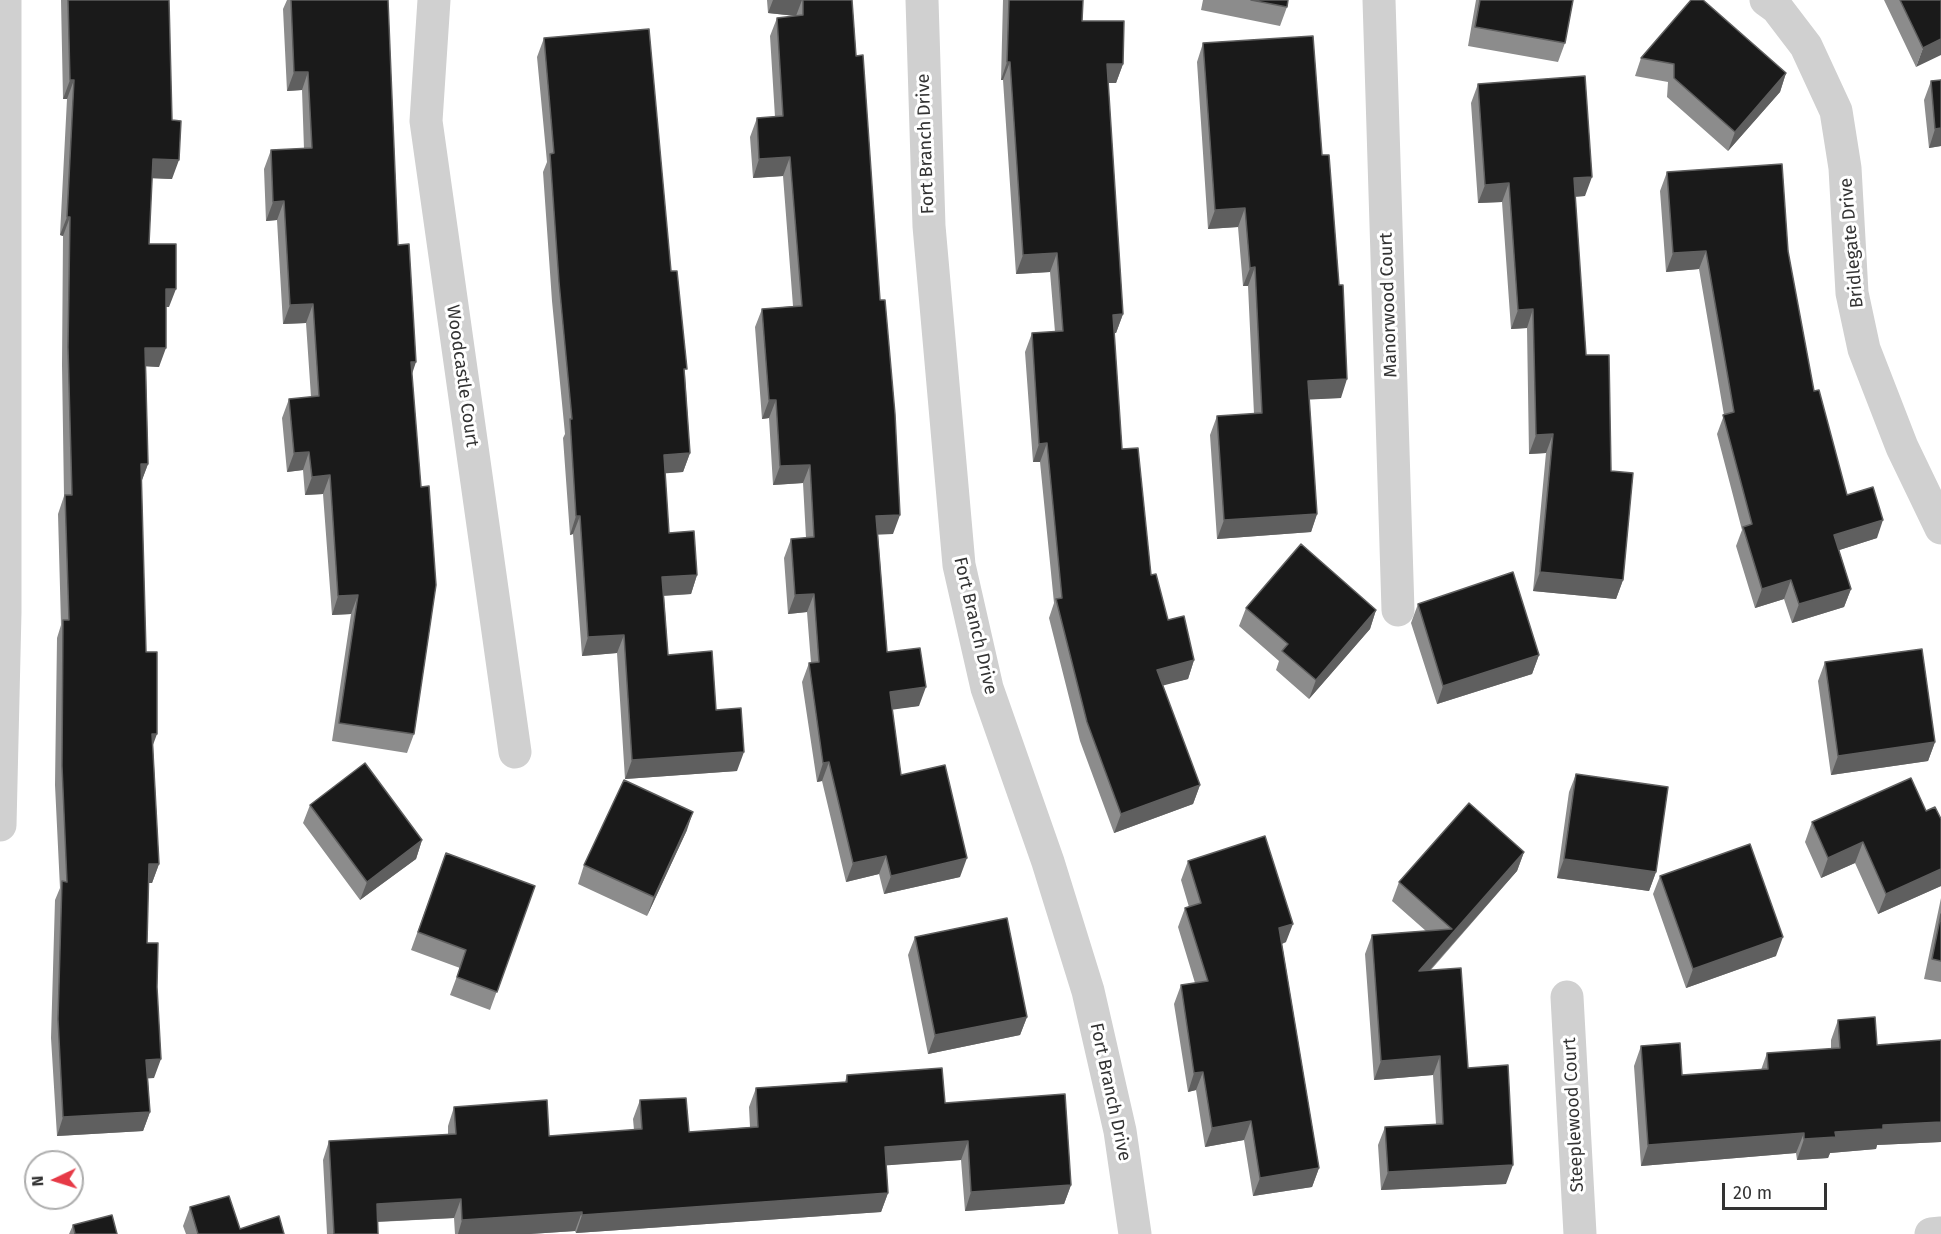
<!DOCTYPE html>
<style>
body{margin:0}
#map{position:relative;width:1941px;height:1234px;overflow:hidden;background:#fff;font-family:"Fira Sans",sans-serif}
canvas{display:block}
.north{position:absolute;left:24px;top:1150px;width:60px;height:60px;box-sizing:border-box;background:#fff;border:2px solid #adadad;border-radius:50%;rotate:266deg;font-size:16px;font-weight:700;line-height:24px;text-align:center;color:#333}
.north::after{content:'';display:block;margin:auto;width:21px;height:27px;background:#e63946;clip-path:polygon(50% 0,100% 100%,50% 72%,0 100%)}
.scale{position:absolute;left:1722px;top:1183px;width:105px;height:27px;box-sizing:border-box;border:3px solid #333;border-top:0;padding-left:8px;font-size:18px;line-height:21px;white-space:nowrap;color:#333;-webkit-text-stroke:4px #fff;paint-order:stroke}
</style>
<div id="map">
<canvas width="1941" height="1234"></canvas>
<div class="north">N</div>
<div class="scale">20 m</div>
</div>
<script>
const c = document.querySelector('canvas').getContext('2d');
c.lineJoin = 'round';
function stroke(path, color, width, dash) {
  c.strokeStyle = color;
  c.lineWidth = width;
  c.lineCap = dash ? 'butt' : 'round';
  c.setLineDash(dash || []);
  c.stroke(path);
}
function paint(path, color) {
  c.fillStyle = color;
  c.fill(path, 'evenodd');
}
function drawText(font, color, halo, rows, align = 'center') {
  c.font = font + ' "Fira Sans",sans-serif';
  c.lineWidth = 6;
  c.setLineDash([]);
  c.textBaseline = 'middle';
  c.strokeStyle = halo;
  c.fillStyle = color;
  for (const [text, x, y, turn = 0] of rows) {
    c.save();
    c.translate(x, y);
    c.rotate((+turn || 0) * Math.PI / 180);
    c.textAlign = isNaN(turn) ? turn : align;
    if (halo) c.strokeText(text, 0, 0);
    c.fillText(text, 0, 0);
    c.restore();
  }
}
stroke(new Path2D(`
 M 434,0 L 426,121 L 515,752
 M 922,0 L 929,226 L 959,565 L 987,688 L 1048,862 L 1088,991 L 1120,1131 L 1135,1234
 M 1379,0 L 1398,610
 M 1766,0 L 1777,8 L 1806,46 L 1836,111 L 1845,168 L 1852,293 L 1864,349 L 1902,447 L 1941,528
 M 0,825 L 5,612 L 5,0
 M 1567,997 L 1580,1234
 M 1931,1234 L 1941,1233`), '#d0d0d0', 33);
paint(new Path2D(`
 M 61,0 L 169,0 L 172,179 L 152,178 L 149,244 L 169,307 L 166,307 L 159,367 L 146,366 L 148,464 L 141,482 L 146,652 L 153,745 L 159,864 L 152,883 L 148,883 L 147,943 L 154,1078 L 148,1078 L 150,1112 L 143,1131 L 57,1136 L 51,1038 L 55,900 L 60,888 L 55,785 L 57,638 L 61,625 L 58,514 L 64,496 L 62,365 L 63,236 L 60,235 L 67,99 L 63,99 Z
 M 287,0 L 388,0 L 398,245 L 412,374 L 414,734 L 407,753 L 332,741 L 351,614 L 332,615 L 323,494 L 305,495 L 303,470 L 287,472 L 282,418 L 289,399 L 311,397 L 306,323 L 283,324 L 277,220 L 266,221 L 264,169 L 271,150 L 304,149 L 302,90 L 287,91 L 283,9 Z
 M 767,0 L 852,0 L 893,534 L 878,534 L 887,652 L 919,706 L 892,709 L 901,775 L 960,877 L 884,894 L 879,874 L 846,882 L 822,781 L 817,782 L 802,682 L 809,663 L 811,663 L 807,612 L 788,614 L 784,558 L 791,539 L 806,538 L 803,483 L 773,485 L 769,418 L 762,419 L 755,327 L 762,309 L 793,306 L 783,176 L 753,178 L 750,137 L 757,118 L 775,117 L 770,36 L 777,18 L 796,16 L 768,13 Z
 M 1003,0 L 1083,0 L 1082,21 L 1123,64 L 1116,83 L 1108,83 L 1123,314 L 1116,333 L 1114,333 L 1122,449 L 1151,575 L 1168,620 L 1194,660 L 1188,679 L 1162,685 L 1200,785 L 1193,804 L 1114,833 L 1080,741 L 1049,618 L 1054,603 L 1040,462 L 1033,462 L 1025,352 L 1032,333 L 1055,332 L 1050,272 L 1016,274 L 1003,80 L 1001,80 Z
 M 1203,0 L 1288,0 L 1287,7 L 1280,26 L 1201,10 Z
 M 1476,0 L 1573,0 L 1565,43 L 1558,62 L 1468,46 Z
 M 1884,0 L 1941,0 L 1916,67 Z
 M 544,38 L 671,271 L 685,374 L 690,453 L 683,472 L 665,473 L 669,533 L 697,575 L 691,594 L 664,596 L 668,655 L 716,710 L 737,771 L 625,779 L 617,653 L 582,656 L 573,534 L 570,535 L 563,438 L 565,434 L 552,301 L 543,172 L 547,162 L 537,57 Z
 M 1203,43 L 1322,155 L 1341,398 L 1309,399 L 1317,514 L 1311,532 L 1217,539 L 1210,435 L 1217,416 L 1254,414 L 1248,286 L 1243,286 L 1238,227 L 1208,229 L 1197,62 Z
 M 1641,58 L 1786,73 L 1780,92 L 1728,151 L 1667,97 L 1668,82 L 1635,76 Z
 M 1941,80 L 1941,146 L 1929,148 L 1924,100 L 1931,81 Z
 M 1478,84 L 1585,196 L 1575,197 L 1586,355 L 1611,471 L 1623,580 L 1616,599 L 1533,591 L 1546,453 L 1529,454 L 1527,328 L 1511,329 L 1502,202 L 1478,203 L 1471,103 Z
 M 1667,172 L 1788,251 L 1814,391 L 1847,495 L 1877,538 L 1839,550 L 1851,589 L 1844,607 L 1792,623 L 1784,599 L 1755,608 L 1736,546 L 1742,530 L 1717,434 L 1724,415 L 1699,269 L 1666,272 L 1660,191 Z
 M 1418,604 L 1539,655 L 1532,674 L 1437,704 L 1411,623 Z
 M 1246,608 L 1376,610 L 1370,629 L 1309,699 L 1276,670 L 1279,661 L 1239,626 Z
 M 1825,662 L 1935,742 L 1928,761 L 1831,775 L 1818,681 Z
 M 1576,774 L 1656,872 L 1649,891 L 1557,878 L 1569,792 Z
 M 310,805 L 422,840 L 416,859 L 360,900 L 303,823 Z
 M 1926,811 L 1941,819 L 1941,886 L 1878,914 L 1855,863 L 1821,878 L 1805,842 L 1812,822 Z
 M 687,830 L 647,916 L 578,884 L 584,865 Z
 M 1524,852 L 1517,871 L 1430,971 L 1468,1068 L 1506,1184 L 1381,1190 L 1378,1145 L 1385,1127 L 1436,1124 L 1433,1075 L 1374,1080 L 1365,954 L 1372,935 L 1426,931 L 1392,901 L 1399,882 Z
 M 446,853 L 535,886 L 490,1010 L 450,995 L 460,968 L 411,950 Z
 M 1188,861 L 1286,942 L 1282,944 L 1319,1168 L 1312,1187 L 1253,1196 L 1244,1140 L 1205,1147 L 1196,1090 L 1188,1092 L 1174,1004 L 1181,985 L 1195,983 L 1178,927 L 1185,908 L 1189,907 L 1181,880 Z
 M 1660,876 L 1776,956 L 1686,988 L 1653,894 Z
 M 1941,898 L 1941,982 L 1924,979 Z
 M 915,937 L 1027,1017 L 1020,1035 L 928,1054 L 908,955 Z
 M 1838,1020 L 1877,1045 L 1941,1040 L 1941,1142 L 1877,1145 L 1876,1149 L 1830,1153 L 1828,1158 L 1797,1160 L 1796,1153 L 1641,1166 L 1634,1066 L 1641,1046 L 1682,1075 L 1761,1070 L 1767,1053 L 1831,1049 L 1831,1040 Z
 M 847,1075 L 945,1103 L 1071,1185 L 1064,1204 L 965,1211 L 961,1160 L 886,1165 L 888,1193 L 881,1212 L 576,1233 L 575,1231 L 530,1234 L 455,1234 L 454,1218 L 378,1222 L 378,1234 L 327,1234 L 323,1160 L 329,1141 L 448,1135 L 448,1126 L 454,1107 L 549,1136 L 634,1130 L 633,1119 L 640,1100 L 689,1132 L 750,1127 L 749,1107 L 756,1088 L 845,1082 Z
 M 190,1207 L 240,1229 L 284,1234 L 186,1234 L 183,1226 Z
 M 73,1225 L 117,1234 L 69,1234 Z`), '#8c8c8c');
paint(new Path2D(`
 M 773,0 L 802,0 L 796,16 L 768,13 Z
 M 1941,39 L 1941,55 L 1916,67 L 1923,48 Z
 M 1007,62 L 1010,62 L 1003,80 L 1001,80 Z
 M 1107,64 L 1123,64 L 1116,83 L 1100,83 Z
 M 294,72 L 308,72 L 302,90 L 287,91 Z
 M 1786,73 L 1780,92 L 1728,151 L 1735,132 Z
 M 70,80 L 74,80 L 67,99 L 63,99 Z
 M 1941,128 L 1941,146 L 1929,148 L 1935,129 Z
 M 790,157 L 783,176 L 753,178 L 759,159 Z
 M 153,159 L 179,160 L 172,179 L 146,178 Z
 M 1592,177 L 1585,196 L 1567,197 L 1574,178 Z
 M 1509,183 L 1502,202 L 1478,203 L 1485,185 Z
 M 284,201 L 277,220 L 266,221 L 273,202 Z
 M 1245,208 L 1238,227 L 1208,229 L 1215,210 Z
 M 67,217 L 70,217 L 63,236 L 60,235 Z
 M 1706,251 L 1699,269 L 1666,272 L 1673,253 Z
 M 1057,253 L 1050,272 L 1016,274 L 1023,255 Z
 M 1255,267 L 1248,286 L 1243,286 L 1250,268 Z
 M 166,289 L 176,289 L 169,307 L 160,307 Z
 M 313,304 L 306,323 L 283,324 L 290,305 Z
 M 1533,309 L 1527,328 L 1511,329 L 1518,310 Z
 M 1123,314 L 1116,333 L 1106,334 L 1113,315 Z
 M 145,348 L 166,348 L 159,367 L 139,366 Z
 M 411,362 L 416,362 L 410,380 Z
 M 1347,379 L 1341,398 L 1301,400 L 1308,381 Z
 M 769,400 L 776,400 L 769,418 L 762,419 Z
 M 1553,434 L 1546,453 L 1529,454 L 1536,435 Z
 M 1047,443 L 1040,462 L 1033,462 L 1039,444 Z
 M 309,452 L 303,470 L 287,472 L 294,453 Z
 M 690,453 L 683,472 L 657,474 L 664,455 Z
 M 141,464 L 148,464 L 141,483 Z
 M 810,465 L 803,483 L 773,485 L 780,466 Z
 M 330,475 L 323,494 L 305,495 L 312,477 Z
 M 1317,514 L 1311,532 L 1217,539 L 1224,520 Z
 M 900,515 L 893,534 L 870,535 L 876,516 Z
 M 576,516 L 580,516 L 573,534 L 570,535 Z
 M 1883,520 L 1877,538 L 1827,554 L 1834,535 Z
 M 1540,572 L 1623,580 L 1616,599 L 1533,591 Z
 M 697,575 L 691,594 L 656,596 L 662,577 Z
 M 1791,580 L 1784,599 L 1755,608 L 1762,589 Z
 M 1851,589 L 1844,607 L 1792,623 L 1799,604 Z
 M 814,594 L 807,612 L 788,614 L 795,595 Z
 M 358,595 L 351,614 L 332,615 L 338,596 Z
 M 1376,610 L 1370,629 L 1309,699 L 1316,680 Z
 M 624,635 L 617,653 L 582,656 L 588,637 Z
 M 1539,655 L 1532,674 L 1437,704 L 1443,686 Z
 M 1194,660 L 1188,679 L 1150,689 L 1157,670 Z
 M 926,687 L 919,706 L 883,711 L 890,692 Z
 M 152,734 L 157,734 L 150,753 Z
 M 1935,742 L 1928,761 L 1831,775 L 1838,756 Z
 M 744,752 L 737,771 L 625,779 L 632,760 Z
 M 829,762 L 822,781 L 817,782 L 823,763 Z
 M 1200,785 L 1193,804 L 1114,833 L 1121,814 Z
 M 693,812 L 687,830 L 647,916 L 654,897 Z
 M 422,840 L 416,859 L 360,900 L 367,882 Z
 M 1863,842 L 1855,863 L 1821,878 L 1828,858 Z
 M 1524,852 L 1517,871 L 1412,990 L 1419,971 Z
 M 886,856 L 879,874 L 846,882 L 853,863 Z
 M 967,858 L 960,877 L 884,894 L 891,876 Z
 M 1564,859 L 1656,872 L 1649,891 L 1557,878 Z
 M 149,864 L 159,864 L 152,883 L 142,883 Z
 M 1941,869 L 1941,886 L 1878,914 L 1886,894 Z
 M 1293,924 L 1286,942 L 1273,947 L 1279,928 Z
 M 1783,937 L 1776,956 L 1686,988 L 1693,969 Z
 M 1027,1017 L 1020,1035 L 928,1054 L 935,1035 Z
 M 1440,1056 L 1433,1075 L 1374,1080 L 1381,1061 Z
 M 161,1059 L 154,1078 L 140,1079 L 146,1060 Z
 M 1203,1072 L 1196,1090 L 1188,1092 L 1194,1073 Z
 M 150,1112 L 143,1131 L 57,1136 L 63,1117 Z
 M 1251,1121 L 1244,1140 L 1205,1147 L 1212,1128 Z
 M 1941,1122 L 1941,1142 L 1877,1145 L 1876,1149 L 1830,1153 L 1828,1158 L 1797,1160 L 1804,1139 L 1835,1132 L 1883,1125 Z
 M 1804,1133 L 1796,1153 L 1641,1166 L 1648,1145 Z
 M 968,1141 L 961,1160 L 878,1166 L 885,1147 Z
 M 1513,1165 L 1506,1184 L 1381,1190 L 1388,1172 Z
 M 1319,1168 L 1312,1187 L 1253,1196 L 1260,1178 Z
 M 1071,1185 L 1064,1204 L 965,1211 L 971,1192 Z
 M 888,1193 L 881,1212 L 576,1233 L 582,1215 Z
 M 461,1199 L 454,1218 L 370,1222 L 377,1204 Z
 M 582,1212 L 575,1231 L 530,1234 L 458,1234 L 462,1220 Z`), '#5f5f5f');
const building = new Path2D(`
 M 68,0 L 169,0 L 172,120 L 181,121 L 179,160 L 153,159 L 149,244 L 176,244 L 176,289 L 166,289 L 166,348 L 145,348 L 148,464 L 141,464 L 146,652 L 157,652 L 157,734 L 152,734 L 159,864 L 149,864 L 147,943 L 158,943 L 157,987 L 161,1059 L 146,1060 L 150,1112 L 63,1117 L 58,1019 L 62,881 L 67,882 L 62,766 L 63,620 L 69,620 L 65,495 L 72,495 L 68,347 L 70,217 L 67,217 L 74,80 L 70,80 Z
 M 291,0 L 388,0 L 398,245 L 409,244 L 416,362 L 411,362 L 421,487 L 429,486 L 436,585 L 414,734 L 339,723 L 358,595 L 338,596 L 330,475 L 312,477 L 309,452 L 294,453 L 289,399 L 319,396 L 313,304 L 290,305 L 284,201 L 273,202 L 271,150 L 312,148 L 308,72 L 294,72 Z
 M 803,0 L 852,0 L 856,56 L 863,55 L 880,300 L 885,300 L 895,414 L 900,515 L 876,516 L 887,652 L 920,648 L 926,687 L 890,692 L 901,775 L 945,765 L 967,858 L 891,876 L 886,856 L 853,863 L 829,762 L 823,763 L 809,663 L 819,662 L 814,594 L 795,595 L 791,539 L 814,537 L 810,465 L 780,466 L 776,400 L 769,400 L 762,309 L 802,306 L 790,157 L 759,159 L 757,118 L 783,116 L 777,18 L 803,15 Z
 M 1009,0 L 1083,0 L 1082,21 L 1124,21 L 1123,64 L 1107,64 L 1123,314 L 1113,315 L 1122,449 L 1138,448 L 1151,575 L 1156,574 L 1168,620 L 1184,616 L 1194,660 L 1157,670 L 1200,785 L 1121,814 L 1087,722 L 1056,599 L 1062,598 L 1047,443 L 1039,444 L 1032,333 L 1063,331 L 1057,253 L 1023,255 L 1010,62 L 1007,62 Z
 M 1251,0 L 1288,0 L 1287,7 Z
 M 1480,0 L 1573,0 L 1565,43 L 1475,27 Z
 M 1691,0 L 1703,0 L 1786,73 L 1735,132 L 1674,78 L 1674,64 L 1641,58 Z
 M 1900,0 L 1941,0 L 1941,39 L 1923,48 Z
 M 649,29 L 671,271 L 677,271 L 687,369 L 684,369 L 690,453 L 664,455 L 669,533 L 694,531 L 697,575 L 662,577 L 668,655 L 712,651 L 716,710 L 741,708 L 744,752 L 632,760 L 624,635 L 588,637 L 580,516 L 576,516 L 570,419 L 572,419 L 559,282 L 550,154 L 554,153 L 544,38 Z
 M 1313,36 L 1322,155 L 1329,155 L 1339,285 L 1343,285 L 1347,379 L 1308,381 L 1317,514 L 1224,520 L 1217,416 L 1262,413 L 1255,267 L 1250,268 L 1245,208 L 1215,210 L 1203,43 Z
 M 1585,76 L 1592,177 L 1574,178 L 1586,355 L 1609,355 L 1611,471 L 1633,473 L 1623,580 L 1540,572 L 1553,434 L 1536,435 L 1533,309 L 1518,310 L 1509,183 L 1485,185 L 1478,84 Z
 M 1941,80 L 1941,128 L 1935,129 L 1931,81 Z
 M 1782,164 L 1788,251 L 1814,391 L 1819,390 L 1847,495 L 1873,487 L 1883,520 L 1834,535 L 1851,589 L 1799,604 L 1791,580 L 1762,589 L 1743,527 L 1752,524 L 1723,415 L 1734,412 L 1706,251 L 1673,253 L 1667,172 Z
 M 1301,544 L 1376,610 L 1316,680 L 1282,651 L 1288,644 L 1246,608 Z
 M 1513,572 L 1539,655 L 1443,686 L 1418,604 Z
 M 1922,649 L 1935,742 L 1838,756 L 1825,662 Z
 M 365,763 L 422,840 L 367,882 L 310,805 Z
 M 1576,774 L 1668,787 L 1656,872 L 1564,859 Z
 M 1911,778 L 1926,811 L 1935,807 L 1941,819 L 1941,869 L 1886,894 L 1863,842 L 1828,858 L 1812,822 Z
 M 624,780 L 693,812 L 654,897 L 584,865 Z
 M 1469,803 L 1524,852 L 1419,971 L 1461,968 L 1468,1068 L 1508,1065 L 1513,1165 L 1388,1172 L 1385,1127 L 1443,1124 L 1440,1056 L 1381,1061 L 1372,935 L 1452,929 L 1399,882 Z
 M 1265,836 L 1293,924 L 1279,928 L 1319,1168 L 1260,1178 L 1251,1121 L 1212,1128 L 1203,1072 L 1194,1073 L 1181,985 L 1208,981 L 1185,908 L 1201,903 L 1188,861 Z
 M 1750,844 L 1783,937 L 1693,969 L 1660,876 Z
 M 446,853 L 535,886 L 497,992 L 457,977 L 466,950 L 418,932 Z
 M 1941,914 L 1941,961 L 1932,959 Z
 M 1007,918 L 1027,1017 L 935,1035 L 915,937 Z
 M 1875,1017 L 1877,1045 L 1941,1040 L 1941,1122 L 1883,1125 L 1883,1129 L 1835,1132 L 1836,1137 L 1804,1139 L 1804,1133 L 1648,1145 L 1641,1046 L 1680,1043 L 1682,1075 L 1768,1069 L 1767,1053 L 1840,1048 L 1838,1020 Z
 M 942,1068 L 945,1103 L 1065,1094 L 1071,1185 L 971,1192 L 968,1141 L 885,1147 L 888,1193 L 582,1215 L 582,1212 L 462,1220 L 461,1199 L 377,1204 L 378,1234 L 334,1234 L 329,1141 L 456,1134 L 454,1107 L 547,1100 L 549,1136 L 642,1129 L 640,1100 L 686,1098 L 689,1132 L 758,1127 L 756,1088 L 847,1082 L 847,1075 Z
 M 229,1196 L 240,1229 L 279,1216 L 284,1234 L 198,1234 L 190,1207 Z
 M 112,1215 L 117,1234 L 75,1234 L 73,1225 Z`);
paint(building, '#1a1a1a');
stroke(building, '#5f5f5f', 1.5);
drawText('18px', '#333', '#fff', [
 ["Fort Branch Drive",926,144,-92],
 ["Bridlegate Drive",1852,243,-95],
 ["Manorwood Court",1389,305,-92],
 ["Woodcastle Court",462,376,82],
 ["Fort Branch Drive",975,626,77],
 ["Fort Branch Drive",1110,1092,78],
 ["Steeplewood Court",1574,1115,-93]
]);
</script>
